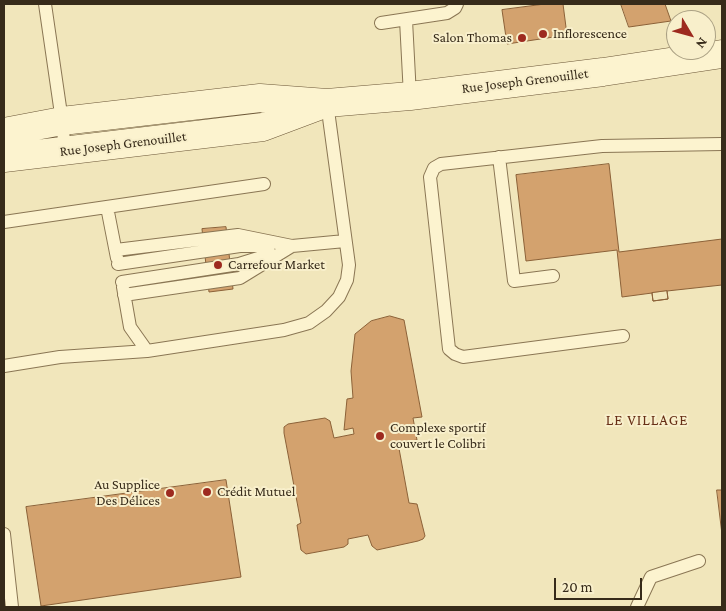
<!DOCTYPE html>
<meta charset="utf-8">
<style>
body{margin:0}
#map{position:relative;width:726px;height:611px;overflow:hidden;background:#f1e6bb;font-family:"Crimson Pro",serif}
canvas{display:block}
.frame{position:absolute;inset:0;border:5px solid #372b1a;pointer-events:none}
.north{position:absolute;left:666px;top:10px;width:50px;height:50px;box-sizing:border-box;background:#f8efcb;border:1px solid #aba184;border-radius:50%;rotate:127deg;font-size:14px;font-weight:700;line-height:20px;text-align:center;color:#372b1a}
.north::after{content:'';display:block;margin:auto;width:18px;height:22px;background:#9d2a1f;clip-path:polygon(50% 0,100% 100%,50% 72%,0 100%)}
.scale{position:absolute;left:554px;top:578px;width:88px;height:22px;box-sizing:border-box;border:2px solid #372b1a;border-top:0;padding-left:6px;font-size:15px;line-height:18px;white-space:nowrap;color:#372b1a;-webkit-text-stroke:4px #f8efcb;paint-order:stroke}
</style>
<div id="map">
<canvas width="726" height="611"></canvas>
<div class="frame"></div>
<div class="north">N</div>
<div class="scale">20 m</div>
</div>
<script>
const c = document.querySelector('canvas').getContext('2d');
c.lineJoin = 'round';
function paint(path, color) {
  c.fillStyle = color;
  c.fill(path, 'evenodd');
}
function stroke(path, color, width, dash) {
  c.strokeStyle = color;
  c.lineWidth = width;
  c.lineCap = dash ? 'butt' : 'round';
  c.setLineDash(dash || []);
  c.stroke(path);
}
function drawText(font, color, halo, rows, align = 'center') {
  c.font = font + ' "Crimson Pro",serif';
  c.lineWidth = 4;
  c.setLineDash([]);
  c.textBaseline = 'middle';
  c.strokeStyle = halo;
  c.fillStyle = color;
  for (const [text, x, y, turn = 0] of rows) {
    c.save();
    c.translate(x, y);
    c.rotate((+turn || 0) * Math.PI / 180);
    c.textAlign = isNaN(turn) ? turn : align;
    if (halo) c.strokeText(text, 0, 0);
    c.fillText(text, 0, 0);
    c.restore();
  }
}
const building = new Path2D(`
 M 545,4 L 563,4 L 567,35 L 507,44 L 502,10 Z
 M 621,4 L 665,4 L 671,21 L 629,27 Z
 M 609,164 L 619,252 L 722,239 L 722,285 L 667,291 L 668,299 L 653,301 L 652,293 L 622,297 L 617,250 L 526,261 L 516,175 Z
 M 226,227 L 233,289 L 209,292 L 202,229 Z
 M 667,291 L 668,299 L 653,301 L 652,293 Z
 M 390,316 L 404,320 L 422,417 L 413,418 L 417,440 L 398,443 L 409,503 L 417,504 L 425,536 L 423,539 L 418,541 L 377,550 L 372,546 L 368,535 L 348,539 L 348,544 L 344,547 L 306,554 L 301,550 L 297,525 L 301,523 L 284,433 L 284,427 L 288,424 L 325,418 L 330,421 L 334,438 L 354,434 L 353,428 L 344,430 L 347,399 L 353,398 L 351,371 L 355,334 L 371,321 Z
 M 226,480 L 241,577 L 41,606 L 26,507 Z
 M 717,490 L 722,490 L 722,534 Z`);
paint(building, '#d3a26e');
stroke(building, '#8b6138', 1);
const lane = new Path2D(`
 M 45,4 L 62,121 L 65,150
 M 406,20 L 410,96
 M 381,23 L 447,13 L 455,8 L 457,4
 M 499,157 L 514,281 L 553,276
 M 107,207 L 117,258
 M 4,222 L 264,184
 M 116,250 L 238,235 L 292,246
 M 118,264 L 240,246 L 265,246
 M 122,282 L 239,264 L 271,254
 M 123,287 L 130,327 L 147,351
 M 124,295 L 240,278 L 292,246 L 345,241
 M 623,336 L 463,357 L 455,354 L 449,349 L 430,177 L 434,168 L 441,164 L 602,146 L 722,144
 M 4,366 L 60,357 L 147,351 L 284,330 L 309,323 L 326,311 L 339,297 L 347,280 L 349,265 L 327,103
 M 4,534 L 12,607
 M 637,607 L 651,577 L 699,561`);
const secondary = new Path2D(`
 M 4,132 L 62,121 L 260,98 L 327,103 L 410,96 L 603,72 L 722,54
 M 4,158 L 263,127 L 319,106`);
stroke(lane, '#8a7654', 14);
stroke(secondary, '#6b5637', 29);
stroke(lane, '#fcf3cf', 12);
stroke(secondary, '#fcf3cf', 28);
for (const [x, y, r, color] of [
 [543,34,5,"#9d2a1f"],
 [522,38,5,"#9d2a1f"],
 [218,265,5,"#9d2a1f"],
 [380,436,5,"#9d2a1f"],
 [207,492,5,"#9d2a1f"],
 [170,493,5,"#9d2a1f"]
]) {
  const dot = new Path2D();
  dot.arc(x, y, r, 0, 2 * Math.PI);
  c.fillStyle = color;
  c.fill(dot);
  stroke(dot, '#f8efcb', 2);
}
drawText('14px', '#372b1a', '#f8efcb', [
 ["Inflorescence",553,34],
 ["Salon Thomas",512,38,"right"],
 ["Carrefour Market",228,265],
 ["Complexe sportif",390,428],
 ["couvert le Colibri",390,444],
 ["Au Supplice",160,485,"right"],
 ["Des Délices",160,501,"right"],
 ["Crédit Mutuel",217,492]
], 'left');
drawText('14px', '#372b1a', '#f8efcb', [
 ["Rue Joseph Grenouillet",525,81,-7],
 ["Rue Joseph Grenouillet",123,144,-7]
]);
c.letterSpacing = '1px';
drawText('15px', '#672f16', '#f8efcb', [
 ["LE VILLAGE",647,420]
]);
c.letterSpacing = '0px';
</script>
